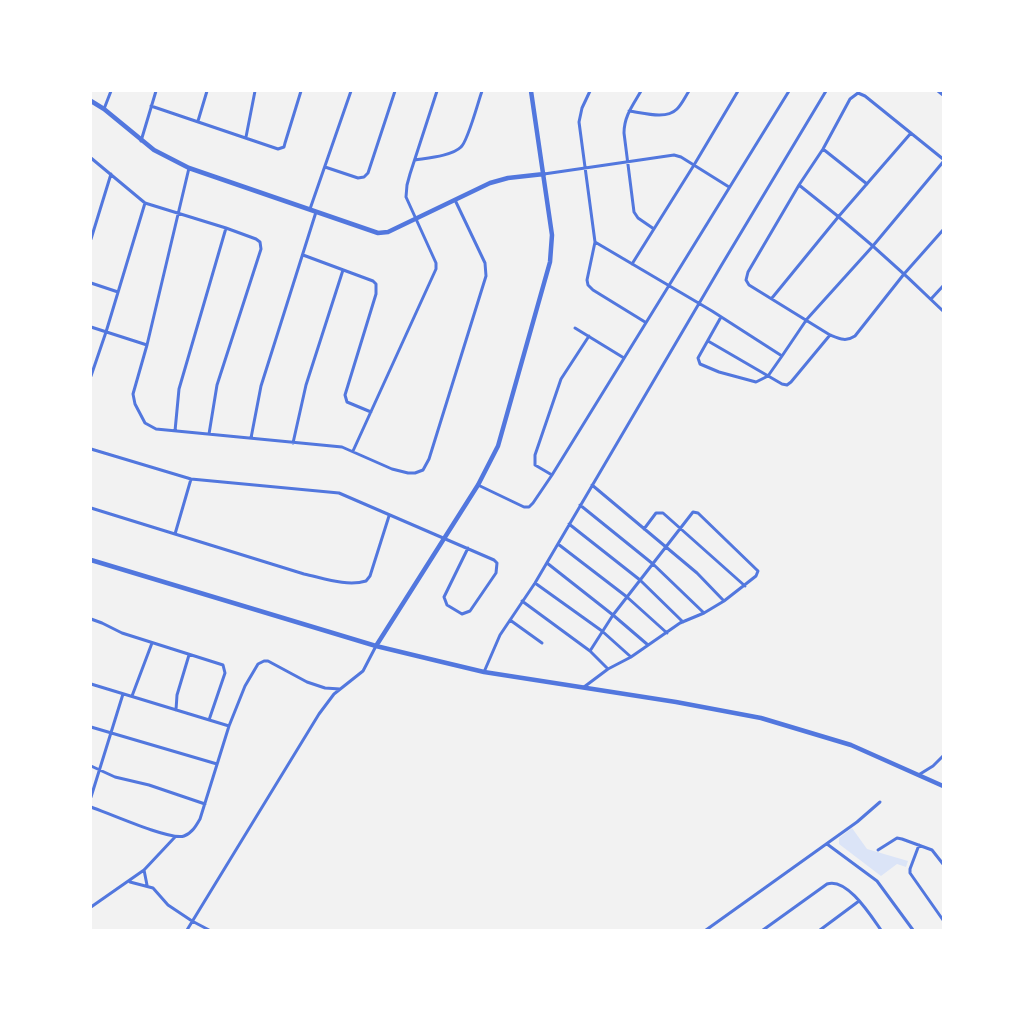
<!DOCTYPE html>
<style>
body{margin:0}
#map{position:relative;width:1034px;height:1021px;overflow:hidden;background:#f2f2f2;font-family:Poppins,sans-serif}
canvas{display:block}
.frame{position:absolute;inset:0;border:92px solid #fff;pointer-events:none}
</style>
<div id="map">
<canvas width="1034" height="1021"></canvas>
<div class="frame"></div>
</div>
<script>
const c = document.querySelector('canvas').getContext('2d');
c.lineJoin = 'round';
function paint(path, color) {
  c.fillStyle = color;
  c.fill(path, 'evenodd');
}
function stroke(path, color, width, dash) {
  c.strokeStyle = color;
  c.lineWidth = width;
  c.lineCap = dash ? 'butt' : 'round';
  c.setLineDash(dash || []);
  c.stroke(path);
}
paint(new Path2D(`
 M 852,828 L 867,849 L 908,861 L 906,867 L 897,864 L 881,876 L 839,844 L 839,838 Z`), '#dbe4f7');
stroke(new Path2D(`
 M 590,91 L 582,108 L 579,122 L 595,242 L 712,311 L 782,356 L 807,319 L 872,247 L 943,162
 M 641,91 C 633,105 624,116 624,133 L 634,212 L 638,218 L 654,229
 M 938,91 L 943,95
 M 151,106 L 278,149 L 284,147 L 285,143 L 301,91
 M 104,109 L 111,91
 M 629,111 C 644,113 666,120 677,109 C 682,104 685,97 689,91
 M 198,121 L 207,91
 M 246,137 L 255,91
 M 141,141 L 156,91
 M 823,149 L 867,184
 M 91,158 L 145,203 L 226,228 L 256,239 L 260,242 L 261,249 L 217,385 L 209,434
 M 415,160 C 427,158 452,156 461,147 C 468,141 478,102 482,91
 M 325,167 L 358,178 L 364,177 L 368,173 L 395,91
 M 189,168 L 147,345 L 133,394 L 135,404 L 145,423 L 156,429 L 342,447 L 392,469 L 408,473 L 415,473 L 423,470 L 429,459 L 486,276 L 485,263 L 455,200
 M 544,174 L 674,155 L 681,157 L 729,187
 M 799,185 L 823,149 L 850,99 L 858,93 L 865,96 L 943,159
 M 310,209 L 351,91
 M 943,230 L 904,274 L 855,336 C 846,342 840,339 830,335 L 749,285 L 746,280 L 748,272 L 799,185 C 849,224 897,266 943,311
 M 91,239 L 111,174
 M 595,242 L 587,280 L 588,285 L 593,290 L 645,322
 M 303,255 L 373,281 L 376,284 L 376,294 L 345,395 L 347,402 L 371,412
 M 632,264 L 694,165 L 738,91
 M 91,283 L 118,292
 M 772,298 L 839,216 L 911,133
 M 931,299 L 943,286
 M 721,317 L 698,358 L 700,364 L 719,372 L 756,382 L 768,376 L 782,356
 M 91,327 L 147,345
 M 575,328 L 624,358
 M 708,341 L 782,384 L 787,385 L 791,382 L 830,335
 M 91,376 L 106,332 L 145,203
 M 175,431 L 179,389 L 226,228
 M 251,438 L 261,386 L 316,212
 M 293,443 L 306,385 L 343,270
 M 91,449 L 191,479 L 339,493 L 494,560 L 497,563 L 496,573 L 470,611 L 462,614 L 447,605 L 444,597 L 468,548
 M 353,451 L 436,269 L 436,263 L 406,197 L 407,185 L 410,174 L 437,91
 M 552,475 L 535,465 L 535,455 L 561,379 L 589,336
 M 478,485 L 524,507 L 529,507 L 533,503 L 552,475 L 789,91
 M 592,485 L 697,573 L 724,601
 M 580,505 L 653,564 L 704,613
 M 91,508 L 304,574 C 323,578 347,587 366,581 L 370,576 L 389,516
 M 569,524 L 640,580 L 683,622
 M 644,529 L 656,513 L 663,513 L 745,586
 M 175,534 L 191,479
 M 558,544 L 627,597 L 667,633
 M 547,563 L 613,615 L 648,645
 M 535,583 L 602,631 L 631,657
 M 522,601 L 590,651 L 608,669
 M 91,619 L 102,623 L 122,633 L 223,665 L 225,673 L 209,720
 M 510,620 L 542,643
 M 484,672 L 500,635 L 535,583 L 721,266 L 826,91
 M 91,684 L 229,726
 M 584,687 L 608,669 L 631,657 L 680,623 L 704,613 L 724,601 L 756,576 L 758,571 L 698,513 L 693,512 L 613,615 L 590,651
 M 132,696 L 152,643
 M 176,710 L 177,695 L 189,655
 M 91,727 L 217,764
 M 91,766 L 115,777 L 149,785 L 205,804
 M 920,774 L 933,766 L 943,756
 M 91,797 L 123,694
 M 91,807 C 108,813 171,841 184,836 C 192,833 196,826 200,819 L 229,726 L 245,686 L 258,664 L 264,661 L 268,661 L 307,682 L 325,688 L 340,689
 M 827,844 L 877,881 L 913,930
 M 919,845 L 910,869 L 910,873 L 943,920
 M 878,850 L 897,838 L 902,839 L 932,850 L 943,864
 M 144,870 L 147,885
 M 130,882 L 153,888 L 168,905 L 192,921 L 209,930
 M 91,907 L 144,870 L 175,837
 M 187,930 L 319,714 L 334,694 L 363,671 L 376,646
 M 706,930 L 857,822 L 880,802
 M 763,930 L 827,884 C 847,877 871,916 881,930
 M 820,930 L 859,901`), '#5277de', 3);
stroke(new Path2D(`
 M 91,101 L 104,109 L 154,150 L 189,168 L 378,233 L 388,232 L 490,183 L 508,178 L 544,174
 M 91,560 L 376,646 L 438,661 L 484,672 L 676,702 L 761,718 L 851,745 L 943,786
 M 376,646 L 478,485 L 498,446 L 550,262 L 552,235 L 531,91`), '#5277de', 4.5);
</script>
